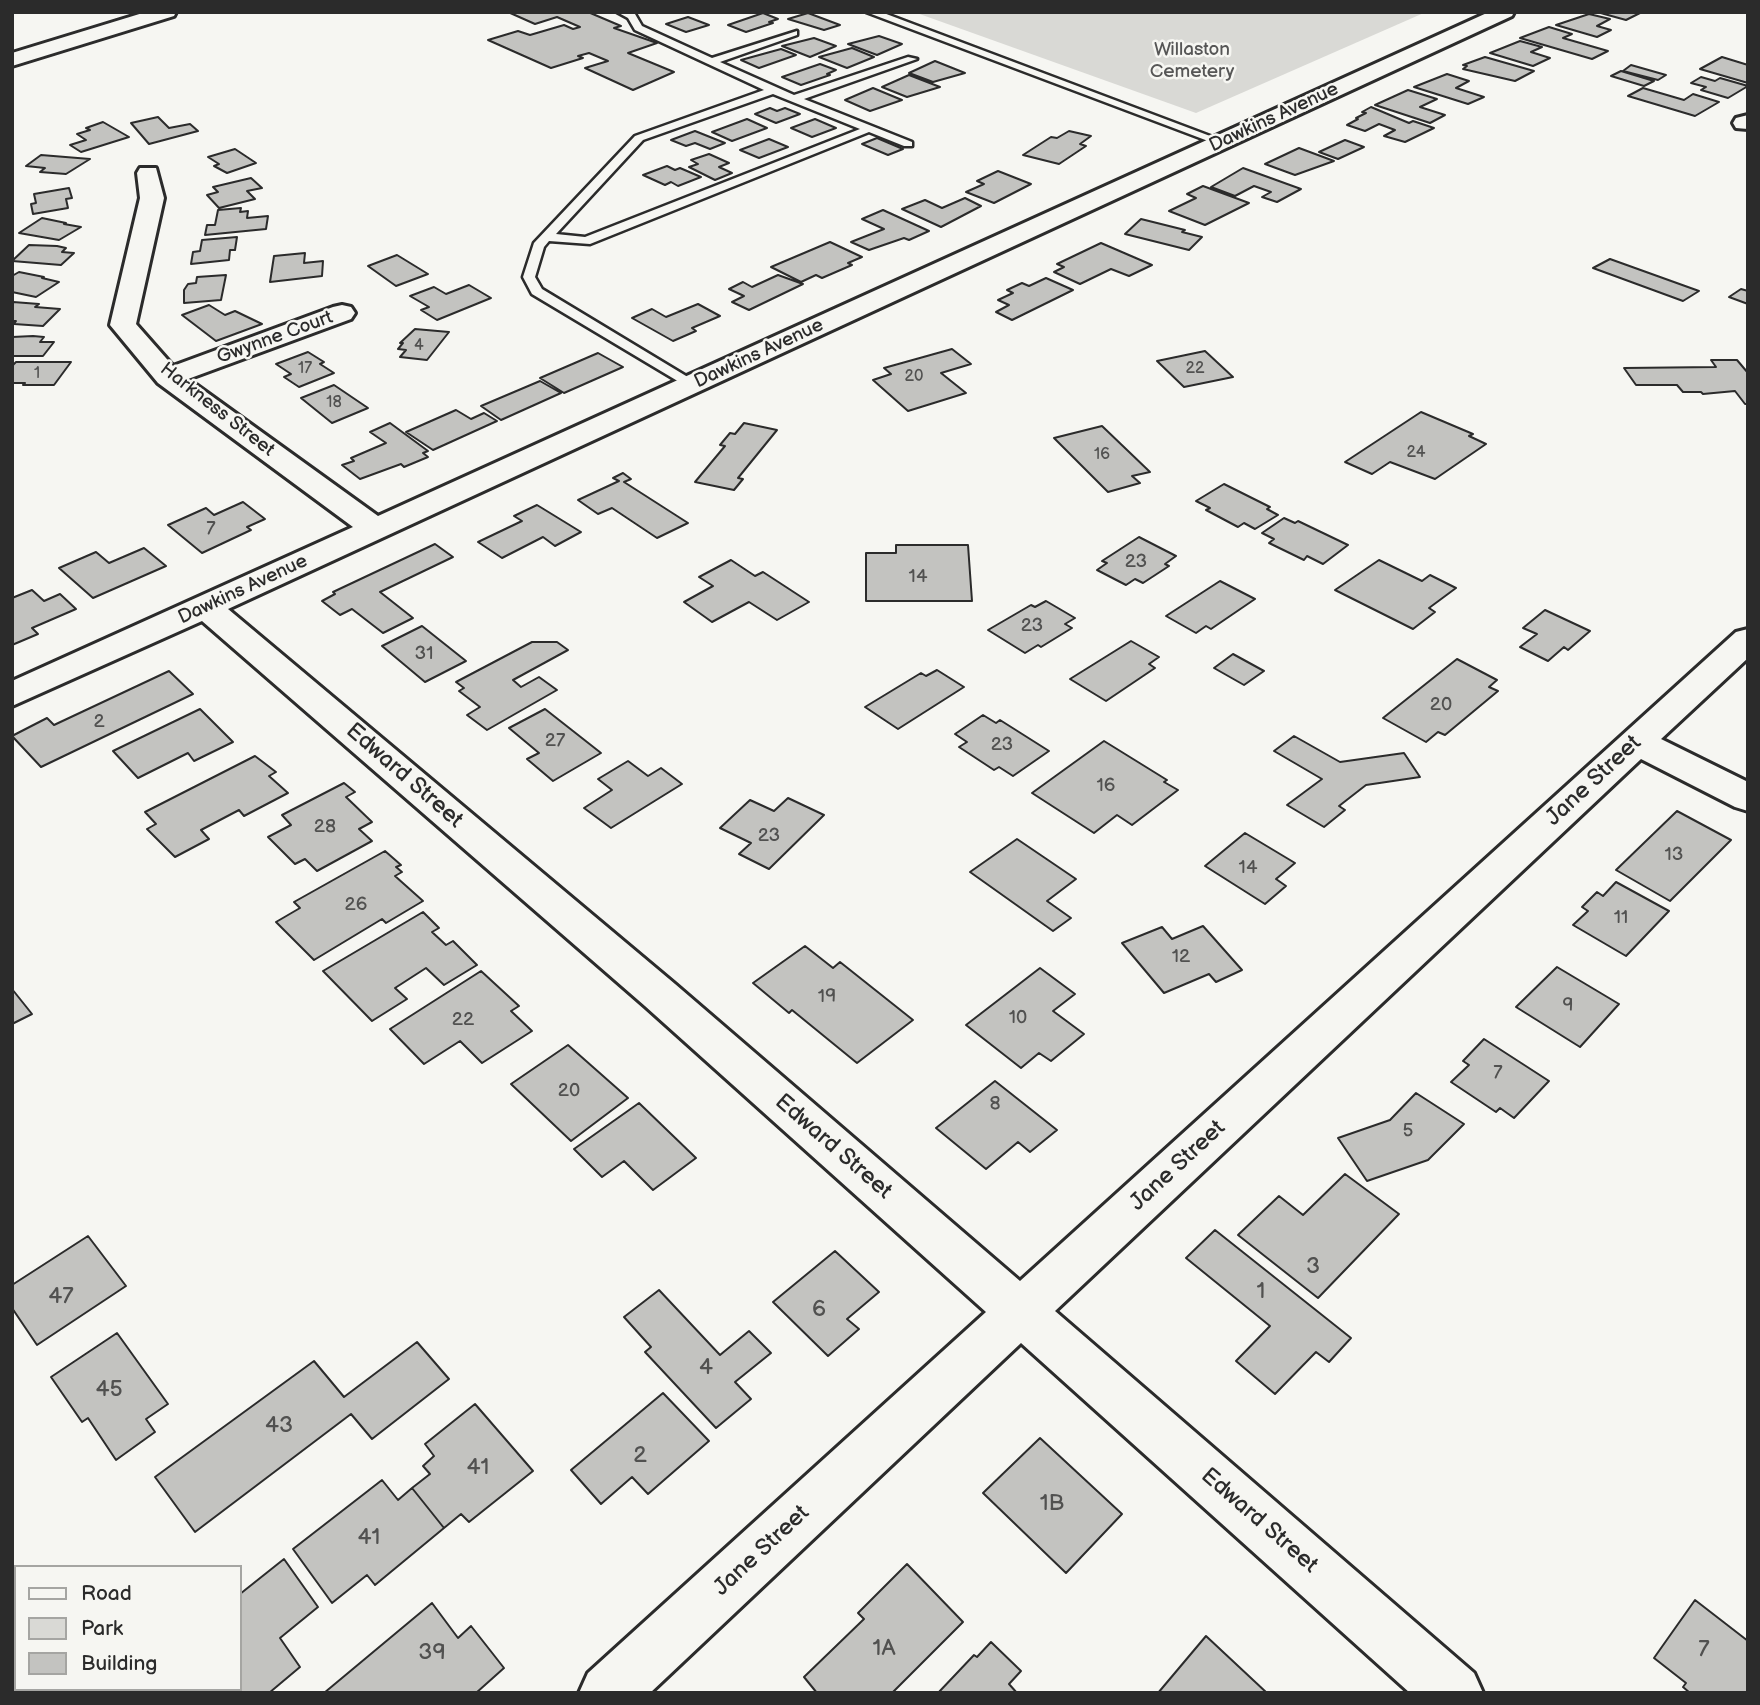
<!DOCTYPE html>
<style>
body{margin:0}
#map{position:relative;width:1760px;height:1705px;overflow:hidden;background:#f6f6f2;font-family:"Balsamiq Sans",sans-serif}
canvas{display:block}
.frame{position:absolute;inset:0;border:14px solid #2b2b2b;pointer-events:none}
.legend{position:absolute;left:14px;top:1565px;width:228px;height:126px;box-sizing:border-box;background:#f6f6f2;border:2px solid #a5a5a2;margin:0;padding:9px 12px;list-style:none;font-size:21px;color:#2b2b2b}
.legend li{display:flex;align-items:center;gap:14px;height:35px}
.legend b{width:35px;border:2px solid #a5a5a2}
</style>
<div id="map">
<canvas width="1760" height="1705"></canvas>
<div class="frame"></div>
<ul class="legend">
<li><b style="height:9px;background:#f6f6f2"></b>Road</li>
<li><b style="height:19px;background:#d9d9d5"></b>Park</li>
<li><b style="height:19px;background:#c3c3c0"></b>Building</li>
</ul>
</div>
<script>
const c = document.querySelector('canvas').getContext('2d');
c.lineJoin = 'round';
function paint(path, color) {
  c.fillStyle = color;
  c.fill(path, 'evenodd');
}
function stroke(path, color, width, dash) {
  c.strokeStyle = color;
  c.lineWidth = width;
  c.lineCap = dash ? 'butt' : 'round';
  c.setLineDash(dash || []);
  c.stroke(path);
}
function drawText(font, color, halo, rows, align = 'center') {
  c.font = font + ' "Balsamiq Sans",sans-serif';
  c.lineWidth = 5;
  c.setLineDash([]);
  c.textBaseline = 'middle';
  c.strokeStyle = halo;
  c.fillStyle = color;
  for (const [text, x, y, turn = 0] of rows) {
    c.save();
    c.translate(x, y);
    c.rotate((+turn || 0) * Math.PI / 180);
    c.textAlign = isNaN(turn) ? turn : align;
    if (halo) c.strokeText(text, 0, 0);
    c.fillText(text, 0, 0);
    c.restore();
  }
}
paint(new Path2D(`
 M 914,12 L 1426,12 L 1196,113 Z`), '#d9d9d5');
const building = new Path2D(`
 M 508,12 L 588,12 L 621,26 L 614,28 L 657,43 L 628,53 L 674,72 L 633,90 L 585,68 L 608,61 L 589,53 L 578,56 L 583,58 L 551,68 L 488,40 L 518,31 L 530,35 L 564,25 L 573,29 L 580,27 L 557,17 L 535,24 Z
 M 1597,12 L 1637,12 L 1640,13 L 1626,20 Z
 M 763,13 L 778,19 L 769,22 L 773,23 L 746,32 L 728,25 Z
 M 808,13 L 840,25 L 824,30 L 788,19 Z
 M 1589,14 L 1610,19 L 1597,26 L 1611,30 L 1597,37 L 1556,25 Z
 M 688,17 L 709,25 L 686,32 L 666,24 Z
 M 1549,27 L 1572,34 L 1563,38 L 1608,51 L 1592,59 L 1520,38 Z
 M 879,36 L 902,44 L 877,55 L 848,44 Z
 M 814,38 L 836,46 L 810,57 L 782,46 Z
 M 1520,41 L 1542,47 L 1531,52 L 1550,58 L 1533,66 L 1490,53 Z
 M 852,48 L 874,57 L 847,68 L 819,57 Z
 M 781,49 L 796,55 L 759,68 L 741,60 Z
 M 1485,57 L 1534,71 L 1515,81 L 1463,69 L 1467,66 L 1463,65 Z
 M 1722,57 L 1748,65 L 1748,83 L 1700,69 Z
 M 935,61 L 965,73 L 933,82 L 909,73 Z
 M 820,64 L 836,70 L 827,74 L 830,75 L 801,85 L 782,77 Z
 M 1631,65 L 1666,75 L 1658,80 L 1623,71 Z
 M 1621,71 L 1654,81 L 1644,86 L 1611,76 Z
 M 1447,74 L 1469,81 L 1456,88 L 1484,97 L 1468,104 L 1414,87 Z
 M 909,75 L 940,87 L 907,97 L 882,87 Z
 M 1701,77 L 1715,81 L 1720,78 L 1748,86 L 1728,98 L 1701,90 L 1706,87 L 1691,83 Z
 M 873,88 L 902,100 L 870,111 L 845,100 Z
 M 1643,88 L 1684,100 L 1693,94 L 1719,102 L 1695,116 L 1628,96 Z
 M 1408,90 L 1437,99 L 1420,107 L 1445,115 L 1430,123 L 1375,105 Z
 M 1371,107 L 1409,123 L 1413,121 L 1434,128 L 1405,142 L 1384,136 L 1395,130 L 1379,124 L 1365,131 L 1347,125 L 1358,119 L 1356,118 L 1366,113 L 1362,112 Z
 M 770,108 L 777,111 L 785,108 L 800,114 L 776,123 L 755,114 Z
 M 158,117 L 169,128 L 190,124 L 198,131 L 149,144 L 131,123 Z
 M 747,119 L 767,128 L 732,141 L 712,132 Z
 M 815,119 L 836,128 L 812,137 L 791,128 Z
 M 103,122 L 129,137 L 81,152 L 70,145 L 86,140 L 77,134 L 90,130 L 86,128 Z
 M 695,131 L 725,143 L 710,149 L 695,143 L 686,146 L 671,140 Z
 M 1069,131 L 1091,136 L 1080,144 L 1086,146 L 1059,164 L 1023,155 L 1051,137 L 1057,138 Z
 M 877,138 L 903,149 L 888,155 L 862,144 Z
 M 769,139 L 788,147 L 759,158 L 740,150 Z
 M 1345,140 L 1364,147 L 1338,159 L 1319,152 Z
 M 1299,148 L 1334,161 L 1295,175 L 1265,164 Z
 M 235,149 L 256,163 L 227,173 L 214,166 L 219,164 L 208,157 Z
 M 709,154 L 729,163 L 719,167 L 732,173 L 715,180 L 689,167 L 698,164 L 691,160 Z
 M 41,155 L 90,159 L 66,174 L 40,172 L 45,168 L 26,166 Z
 M 667,166 L 675,170 L 680,168 L 701,177 L 678,186 L 671,182 L 665,185 L 643,175 Z
 M 1243,168 L 1301,189 L 1277,202 L 1262,197 L 1271,192 L 1254,186 L 1235,196 L 1211,187 Z
 M 998,171 L 1031,184 L 994,203 L 966,192 L 984,184 L 977,181 Z
 M 251,178 L 262,188 L 247,191 L 255,199 L 219,208 L 207,195 L 218,192 L 213,187 Z
 M 1203,186 L 1249,203 L 1205,225 L 1169,211 L 1196,198 L 1187,194 Z
 M 69,188 L 72,198 L 66,199 L 68,208 L 33,214 L 31,204 L 36,203 L 34,194 Z
 M 965,198 L 981,206 L 941,227 L 902,209 L 925,200 L 942,208 Z
 M 241,208 L 240,212 L 248,211 L 247,218 L 268,216 L 266,229 L 205,235 L 207,225 L 215,225 L 218,210 Z
 M 883,210 L 929,231 L 909,240 L 904,238 L 869,250 L 851,242 L 884,229 L 862,219 Z
 M 42,218 L 66,223 L 64,224 L 81,227 L 59,240 L 19,233 Z
 M 1141,219 L 1185,230 L 1182,232 L 1202,237 L 1189,250 L 1125,234 Z
 M 237,237 L 235,250 L 230,250 L 229,260 L 191,264 L 193,252 L 200,251 L 202,240 Z
 M 830,242 L 862,257 L 848,263 L 852,265 L 822,278 L 816,275 L 801,282 L 771,267 Z
 M 1101,243 L 1152,265 L 1129,276 L 1111,269 L 1080,284 L 1054,272 L 1064,267 L 1057,264 Z
 M 29,245 L 57,246 L 66,248 L 62,252 L 74,253 L 61,265 L 12,261 Z
 M 305,253 L 304,263 L 323,261 L 322,276 L 270,282 L 274,256 Z
 M 397,255 L 428,274 L 396,286 L 368,266 Z
 M 1610,259 L 1699,291 L 1683,301 L 1593,268 Z
 M 19,272 L 44,277 L 42,278 L 59,282 L 36,297 L 12,292 L 12,276 Z
 M 226,275 L 221,300 L 184,303 L 184,290 L 188,284 L 196,283 L 197,277 Z
 M 778,275 L 803,284 L 749,310 L 732,302 L 744,296 L 729,289 L 743,282 L 752,287 Z
 M 1046,278 L 1073,290 L 1012,320 L 996,312 L 1009,305 L 998,300 L 1013,293 L 1007,290 L 1022,283 L 1029,286 Z
 M 469,285 L 491,298 L 437,320 L 421,310 L 429,307 L 410,296 L 434,287 L 446,294 Z
 M 1741,289 L 1748,291 L 1748,304 L 1729,297 Z
 M 13,302 L 39,304 L 35,307 L 60,309 L 43,326 L 14,324 L 16,321 L 12,321 Z
 M 698,304 L 720,316 L 692,328 L 696,331 L 673,341 L 632,318 L 652,309 L 666,317 Z
 M 209,305 L 225,315 L 235,311 L 262,324 L 216,341 L 182,315 Z
 M 415,329 L 449,332 L 427,360 L 400,357 L 406,350 L 398,349 L 403,343 L 400,343 Z
 M 33,336 L 44,337 L 40,342 L 54,342 L 43,356 L 12,356 L 12,337 Z
 M 952,349 L 971,364 L 941,373 L 966,393 L 908,411 L 873,380 L 891,374 L 884,368 Z
 M 1205,351 L 1233,377 L 1184,387 L 1157,361 Z
 M 308,352 L 324,362 L 320,364 L 334,373 L 299,387 L 284,377 L 291,374 L 276,364 Z
 M 598,353 L 623,367 L 564,393 L 540,378 Z
 M 1711,360 L 1737,360 L 1748,373 L 1748,404 L 1745,404 L 1735,391 L 1703,394 L 1701,392 L 1683,392 L 1677,385 L 1636,385 L 1624,368 L 1716,367 Z
 M 16,362 L 71,362 L 54,385 L 23,385 L 25,383 L 12,383 L 12,366 Z
 M 540,381 L 561,393 L 501,420 L 481,406 Z
 M 334,385 L 368,408 L 332,423 L 301,398 Z
 M 456,410 L 471,419 L 484,413 L 497,421 L 433,450 L 406,432 Z
 M 1421,412 L 1473,434 L 1469,436 L 1486,444 L 1435,479 L 1390,462 L 1372,474 L 1345,462 Z
 M 390,423 L 428,451 L 423,453 L 428,457 L 404,467 L 401,464 L 360,479 L 342,465 L 354,461 L 351,458 L 386,443 L 370,432 Z
 M 744,423 L 777,430 L 738,478 L 743,479 L 734,490 L 695,482 L 725,446 L 720,445 L 730,433 L 735,434 Z
 M 1102,426 L 1150,472 L 1132,476 L 1140,483 L 1108,492 L 1054,438 Z
 M 623,473 L 631,479 L 624,482 L 688,523 L 657,538 L 612,508 L 598,514 L 578,500 L 619,481 L 613,478 Z
 M 1224,484 L 1270,507 L 1267,509 L 1278,515 L 1255,529 L 1244,523 L 1238,527 L 1206,510 L 1210,508 L 1196,501 Z
 M 243,502 L 265,519 L 247,527 L 251,530 L 202,553 L 168,525 L 206,508 L 214,515 Z
 M 537,505 L 581,532 L 555,546 L 543,537 L 502,558 L 478,542 L 522,521 L 514,516 Z
 M 1284,518 L 1295,523 L 1298,521 L 1348,545 L 1323,564 L 1307,556 L 1304,560 L 1269,543 L 1274,539 L 1262,533 Z
 M 1139,537 L 1176,556 L 1165,564 L 1169,566 L 1143,583 L 1135,579 L 1126,585 L 1097,570 L 1107,563 L 1102,561 Z
 M 435,544 L 453,557 L 380,592 L 413,618 L 383,633 L 352,609 L 340,615 L 322,601 L 335,594 L 333,592 Z
 M 896,545 L 968,545 L 972,601 L 866,601 L 866,553 L 896,553 Z
 M 144,548 L 166,566 L 93,598 L 59,568 L 96,552 L 109,563 Z
 M 731,560 L 755,576 L 763,572 L 809,602 L 777,620 L 749,602 L 712,622 L 684,602 L 713,586 L 699,577 Z
 M 1379,560 L 1422,581 L 1430,575 L 1456,588 L 1429,608 L 1435,612 L 1413,629 L 1335,590 Z
 M 1220,581 L 1255,599 L 1211,629 L 1206,626 L 1196,633 L 1166,616 Z
 M 32,590 L 44,601 L 60,594 L 76,609 L 32,628 L 38,634 L 12,645 L 12,598 Z
 M 1046,601 L 1075,618 L 1065,624 L 1072,628 L 1041,647 L 1038,645 L 1025,653 L 988,630 L 1031,605 L 1035,607 Z
 M 1545,610 L 1590,631 L 1568,650 L 1564,647 L 1548,661 L 1520,647 L 1537,634 L 1523,628 Z
 M 422,626 L 466,661 L 425,682 L 382,646 Z
 M 1131,641 L 1159,657 L 1149,664 L 1155,668 L 1106,701 L 1070,679 Z
 M 532,642 L 557,642 L 568,650 L 513,680 L 521,687 L 539,677 L 557,690 L 487,730 L 467,715 L 480,707 L 459,691 L 464,688 L 456,682 Z
 M 1233,654 L 1264,671 L 1244,685 L 1214,668 Z
 M 1457,659 L 1497,680 L 1489,687 L 1498,691 L 1445,735 L 1438,732 L 1426,742 L 1383,718 Z
 M 937,670 L 964,687 L 898,729 L 865,707 L 921,673 L 926,676 Z
 M 169,671 L 193,694 L 41,767 L 12,736 L 47,718 L 54,725 Z
 M 200,709 L 233,742 L 194,761 L 188,753 L 138,778 L 113,751 Z
 M 545,709 L 601,753 L 553,781 L 527,759 L 539,753 L 509,728 Z
 M 983,715 L 996,723 L 1000,720 L 1049,751 L 1013,776 L 999,767 L 994,770 L 959,747 L 967,742 L 955,734 Z
 M 1294,736 L 1340,762 L 1404,753 L 1420,777 L 1366,785 L 1339,806 L 1345,810 L 1324,827 L 1287,805 L 1322,779 L 1274,751 Z
 M 1104,741 L 1167,780 L 1164,782 L 1178,790 L 1132,825 L 1117,815 L 1094,833 L 1032,793 Z
 M 255,756 L 276,772 L 269,776 L 288,793 L 244,816 L 239,810 L 201,830 L 209,839 L 175,857 L 147,829 L 156,824 L 145,812 Z
 M 628,761 L 648,776 L 661,768 L 682,784 L 611,828 L 584,808 L 612,790 L 598,779 Z
 M 344,783 L 355,792 L 346,797 L 372,822 L 359,829 L 372,841 L 317,871 L 305,859 L 295,864 L 268,837 L 291,825 L 282,815 Z
 M 788,798 L 824,815 L 769,869 L 739,854 L 751,843 L 720,828 L 750,800 L 774,811 Z
 M 1677,811 L 1731,840 L 1670,901 L 1616,870 Z
 M 1245,833 L 1295,863 L 1276,879 L 1286,886 L 1265,904 L 1205,866 Z
 M 1017,839 L 1076,879 L 1047,901 L 1071,918 L 1053,931 L 970,872 Z
 M 385,851 L 401,865 L 396,867 L 402,872 L 395,876 L 423,901 L 386,923 L 382,919 L 314,960 L 276,922 L 300,908 L 294,902 Z
 M 1616,882 L 1669,911 L 1626,956 L 1573,925 L 1588,911 L 1582,907 L 1597,892 L 1603,896 Z
 M 423,912 L 439,928 L 432,932 L 446,945 L 453,941 L 477,965 L 444,985 L 426,968 L 395,988 L 407,999 L 372,1021 L 323,971 Z
 M 1203,926 L 1242,970 L 1216,982 L 1209,974 L 1164,993 L 1122,943 L 1162,927 L 1172,939 Z
 M 805,946 L 833,968 L 840,962 L 913,1020 L 857,1063 L 792,1010 L 789,1013 L 753,983 Z
 M 1557,967 L 1619,1004 L 1580,1047 L 1516,1007 Z
 M 1040,968 L 1075,994 L 1053,1011 L 1084,1034 L 1051,1061 L 1039,1053 L 1021,1068 L 966,1025 Z
 M 481,971 L 519,1006 L 511,1011 L 532,1031 L 482,1063 L 460,1041 L 424,1064 L 390,1029 Z
 M 12,989 L 32,1014 L 12,1024 Z
 M 1484,1039 L 1549,1081 L 1514,1118 L 1500,1108 L 1496,1112 L 1451,1082 L 1469,1065 L 1463,1061 Z
 M 568,1045 L 628,1098 L 571,1141 L 511,1084 Z
 M 995,1081 L 1057,1130 L 1030,1152 L 1018,1142 L 986,1169 L 936,1128 Z
 M 1416,1093 L 1464,1124 L 1428,1160 L 1367,1181 L 1338,1138 L 1390,1120 Z
 M 639,1103 L 696,1158 L 653,1190 L 624,1161 L 602,1177 L 574,1149 Z
 M 1345,1174 L 1399,1214 L 1318,1298 L 1238,1235 L 1279,1196 L 1303,1215 Z
 M 1215,1230 L 1351,1338 L 1329,1362 L 1316,1352 L 1275,1394 L 1236,1361 L 1270,1326 L 1186,1258 Z
 M 88,1236 L 126,1286 L 37,1345 L 12,1308 L 12,1285 Z
 M 835,1251 L 879,1292 L 847,1319 L 859,1329 L 828,1356 L 773,1302 Z
 M 659,1290 L 720,1355 L 749,1331 L 771,1353 L 735,1382 L 751,1399 L 716,1428 L 645,1352 L 651,1347 L 624,1317 Z
 M 117,1333 L 168,1404 L 146,1419 L 155,1432 L 116,1460 L 88,1418 L 82,1422 L 51,1377 Z
 M 417,1342 L 449,1379 L 372,1439 L 351,1414 L 195,1532 L 155,1477 L 314,1361 L 344,1397 Z
 M 663,1393 L 709,1441 L 648,1494 L 632,1477 L 601,1504 L 571,1470 Z
 M 475,1404 L 533,1471 L 469,1522 L 461,1514 L 444,1528 L 412,1488 L 430,1474 L 423,1466 L 434,1456 L 425,1444 Z
 M 1040,1438 L 1122,1514 L 1066,1573 L 983,1493 Z
 M 382,1480 L 398,1500 L 412,1488 L 444,1528 L 375,1585 L 367,1575 L 332,1603 L 293,1549 Z
 M 284,1559 L 318,1607 L 280,1638 L 300,1667 L 269,1693 L 212,1693 L 210,1689 L 240,1689 L 240,1594 Z
 M 907,1564 L 963,1622 L 892,1693 L 817,1693 L 804,1677 L 864,1619 L 858,1613 Z
 M 1695,1600 L 1748,1641 L 1748,1693 L 1690,1693 L 1683,1687 L 1686,1683 L 1654,1658 Z
 M 432,1603 L 458,1638 L 471,1626 L 504,1668 L 476,1693 L 324,1693 Z
 M 1206,1636 L 1267,1693 L 1158,1693 Z
 M 991,1642 L 1021,1671 L 1009,1684 L 1017,1693 L 938,1693 L 974,1655 L 977,1657 Z`);
paint(building, '#c3c3c0');
stroke(building, '#2b2b2b', 2);
const lane = new Path2D(`
 M 617,12 L 635,14 L 642,26 L 712,58 L 797,31 L 797,35 L 720,62 L 794,95 L 908,57 L 917,59 L 804,99 L 912,142 L 912,146 L 904,146 L 869,132 L 590,244 L 549,241 L 544,247 L 535,277 L 542,289 L 696,382 L 696,388 L 691,389 L 532,294 L 523,277 L 534,243 L 635,136 L 764,90 L 635,30 L 628,18 ZM 773,94 L 860,129 L 585,237 L 556,234 L 643,140 Z
 M 866,12 L 881,12 L 1226,142 L 1216,144 Z`);
const street = new Path2D(`
 M 1489,12 L 1514,12 L 1512,16 L 228,609 L 675,984 L 1020,1281 L 1736,632 L 1748,629 L 1748,658 L 1661,739 L 1748,782 L 1748,811 L 1735,807 L 1641,759 L 1055,1311 L 1474,1673 L 1483,1693 L 1410,1693 L 1021,1343 L 650,1693 L 579,1693 L 588,1673 L 986,1312 L 645,1006 L 202,621 L 12,706 L 12,681 L 353,527 L 158,383 L 110,325 L 140,198 L 137,173 L 140,168 L 156,168 L 164,198 L 136,324 L 173,366 L 333,307 L 342,305 L 351,307 L 355,313 L 351,319 L 188,379 L 378,516 Z
 M 1748,115 L 1748,129 L 1736,128 L 1733,123 L 1736,118 Z`);
const secondary = new Path2D(`
 M 12,1651 L 16,1653 L 16,1689 L 44,1689 L 42,1693 L 12,1693 Z`);
const highway = new Path2D(`
 M 146,12 L 176,12 L 174,16 L 12,66 L 12,53 Z`);
stroke(lane, '#2b2b2b', 5);
stroke(street, '#2b2b2b', 6);
stroke(secondary, '#2b2b2b', 6);
stroke(highway, '#2b2b2b', 6);
paint(lane, '#f6f6f2');
paint(street, '#f6f6f2');
paint(secondary, '#f6f6f2');
paint(highway, '#f6f6f2');
drawText('16px', '#515150', null, [
 ["4",419,346],
 ["17",305,369],
 ["22",1195,369],
 ["1",37,374],
 ["20",914,377],
 ["18",334,403],
 ["24",1416,453],
 ["16",1102,455]
]);
drawText('19px', '#565656', '#f6f6f2', [
 ["Willaston",1192,50],
 ["Cemetery",1192,72]
]);
drawText('19px', '#2b2b2b', '#f6f6f2', [
 ["Dawkins Avenue",1274,118,-25],
 ["Gwynne Court",275,338,-20],
 ["Dawkins Avenue",759,354,-25],
 ["Harkness Street",217,410,38],
 ["Dawkins Avenue",243,590,-25]
]);
drawText('19px', '#515150', null, [
 ["7",211,529],
 ["23",1136,562],
 ["14",918,577],
 ["23",1032,626],
 ["31",424,654],
 ["20",1441,705],
 ["2",99,722],
 ["27",555,741],
 ["23",1002,745],
 ["16",1106,786],
 ["28",325,827],
 ["23",769,836],
 ["13",1674,855],
 ["14",1248,868],
 ["26",356,905],
 ["11",1621,918],
 ["12",1181,957],
 ["19",827,997],
 ["9",1568,1006],
 ["10",1018,1018],
 ["22",463,1020],
 ["7",1498,1073],
 ["20",569,1091],
 ["8",995,1104],
 ["5",1408,1131]
]);
drawText('23px', '#2b2b2b', '#f6f6f2', [
 ["Edward Street",404,776,41],
 ["Jane Street",1594,781,-43],
 ["Edward Street",833,1147,41],
 ["Jane Street",1178,1166,-43],
 ["Edward Street",1259,1521,41],
 ["Jane Street",762,1551,-43]
]);
drawText('23px', '#515150', null, [
 ["3",1313,1267],
 ["1",1261,1292],
 ["47",61,1297],
 ["6",819,1310],
 ["4",706,1368],
 ["45",109,1390],
 ["43",279,1426],
 ["2",640,1456],
 ["41",478,1468],
 ["1B",1052,1504],
 ["41",369,1538],
 ["1A",884,1649],
 ["7",1704,1650],
 ["39",432,1653]
]);
</script>
